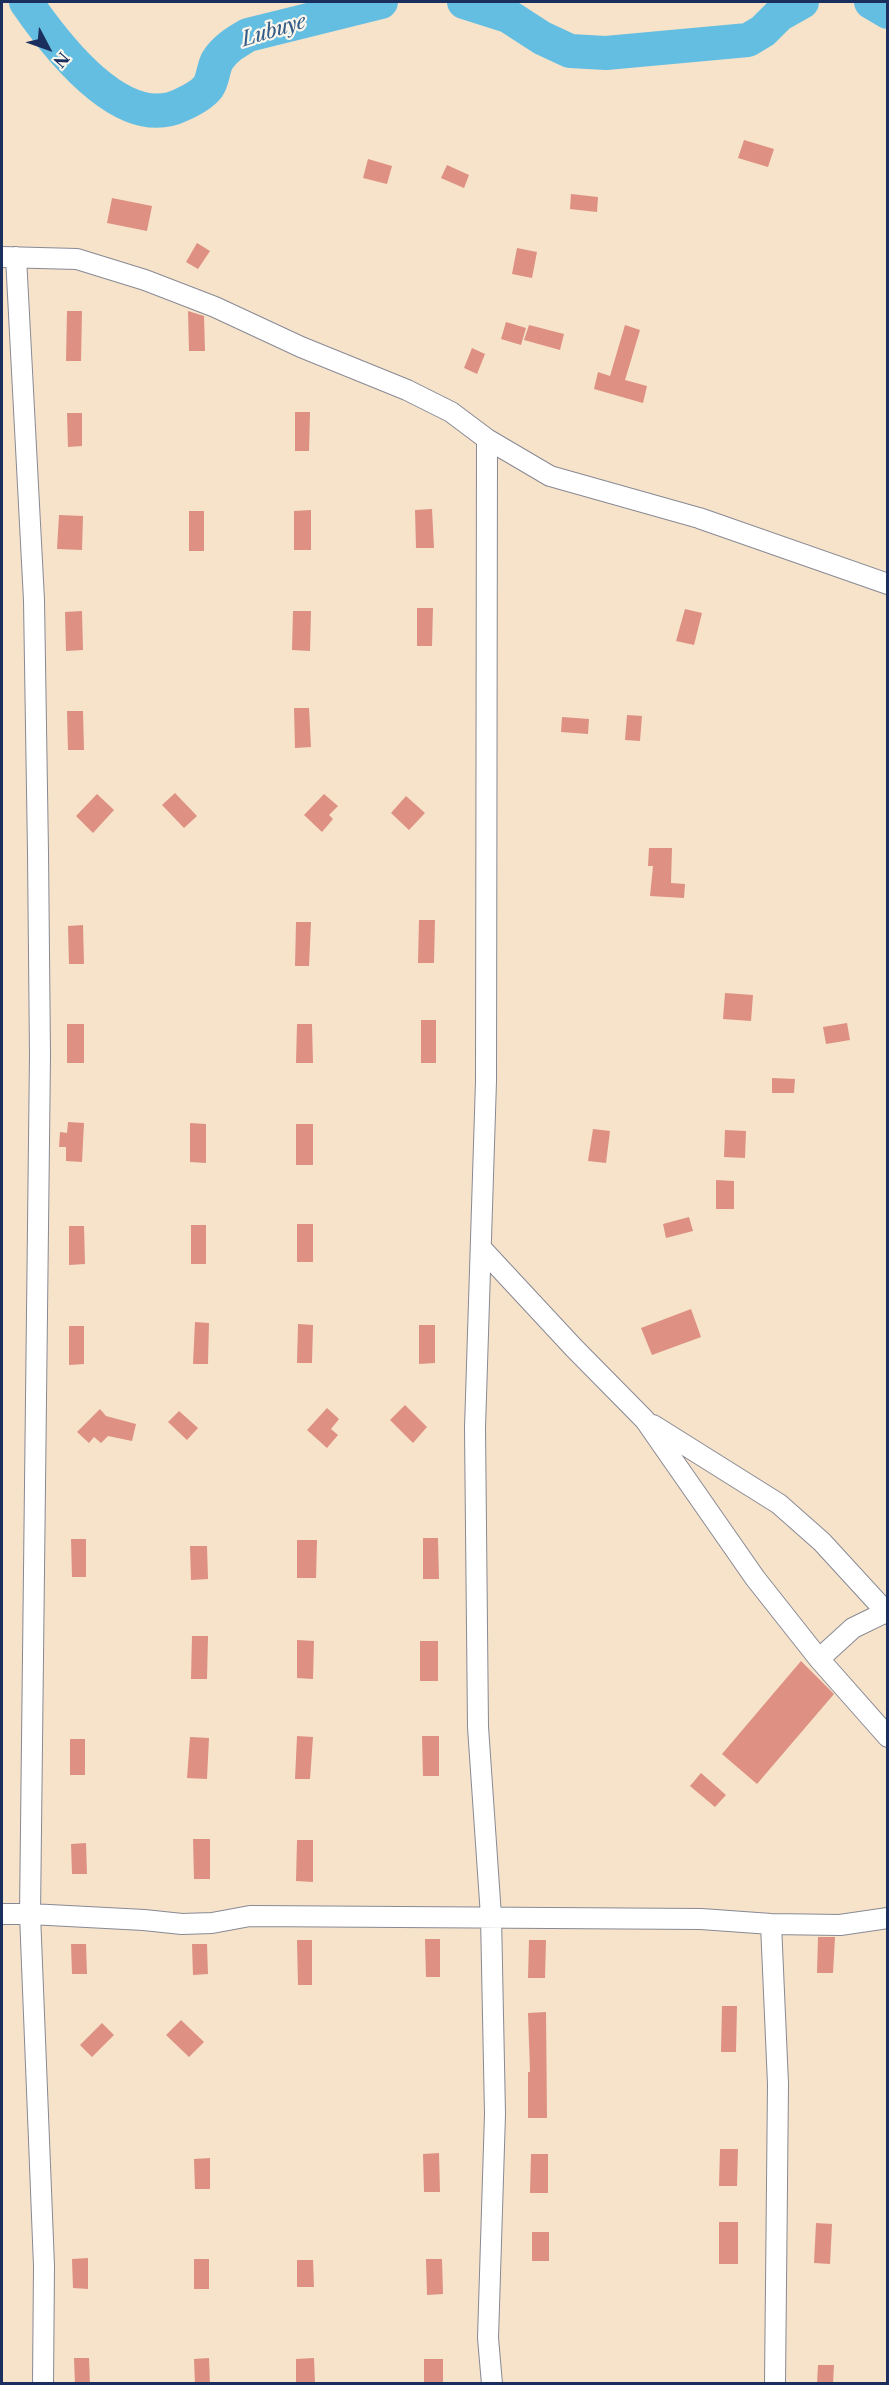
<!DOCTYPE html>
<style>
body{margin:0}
#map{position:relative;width:889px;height:2385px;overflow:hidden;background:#f6e3ca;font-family:"Libre Caslon Text",serif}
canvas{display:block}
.frame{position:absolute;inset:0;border:3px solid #1b2f5e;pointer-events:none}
.north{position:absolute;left:18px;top:18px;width:60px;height:60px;-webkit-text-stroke:4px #fbf7ec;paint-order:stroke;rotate:131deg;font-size:16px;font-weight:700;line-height:24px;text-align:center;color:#1b2f5e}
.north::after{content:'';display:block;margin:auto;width:21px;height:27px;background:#1b2f5e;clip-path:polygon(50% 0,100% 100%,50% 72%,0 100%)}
</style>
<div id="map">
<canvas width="889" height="2385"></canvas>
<div class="frame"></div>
<div class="north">N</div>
</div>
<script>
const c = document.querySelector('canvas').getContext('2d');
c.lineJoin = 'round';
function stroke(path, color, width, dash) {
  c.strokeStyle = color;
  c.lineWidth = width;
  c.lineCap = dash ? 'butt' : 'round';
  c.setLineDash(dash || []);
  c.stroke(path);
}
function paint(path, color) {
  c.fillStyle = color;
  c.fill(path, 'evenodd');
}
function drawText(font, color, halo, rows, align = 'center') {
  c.font = font + ' "Libre Caslon Text",serif';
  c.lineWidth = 4.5;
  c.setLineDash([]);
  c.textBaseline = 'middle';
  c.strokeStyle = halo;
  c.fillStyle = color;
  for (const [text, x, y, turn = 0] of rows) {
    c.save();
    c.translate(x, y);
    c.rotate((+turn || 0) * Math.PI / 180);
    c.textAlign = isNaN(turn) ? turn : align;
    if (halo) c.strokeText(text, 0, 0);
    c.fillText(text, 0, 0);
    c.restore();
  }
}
stroke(new Path2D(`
 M 26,2 C 55,44 122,134 181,105 C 190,101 202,95 208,87 C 213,80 213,69 217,61 C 224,49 236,42 248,35 L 381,2
 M 464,2 L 508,16 L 542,38 L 570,51 L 606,53 L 748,40 L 763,31 L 779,15 L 802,2
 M 871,2 L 888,12`), '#64bee2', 34);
paint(new Path2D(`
 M 744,140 L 774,149 L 768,167 L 738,158 Z
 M 368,159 L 392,166 L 387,184 L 363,178 Z
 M 447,165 L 469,175 L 464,188 L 441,178 Z
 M 571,194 L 598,197 L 597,212 L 570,209 Z
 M 112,198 L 152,206 L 147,231 L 107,223 Z
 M 197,243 L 210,251 L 198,269 L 186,262 Z
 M 517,248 L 537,252 L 532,278 L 512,274 Z
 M 67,311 L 82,311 L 81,361 L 66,361 Z
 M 188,311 L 204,316 L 205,351 L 189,351 Z
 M 506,322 L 526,328 L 521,345 L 501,339 Z
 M 529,325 L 564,334 L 560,350 L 524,340 Z
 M 625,325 L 640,330 L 625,380 L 647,386 L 643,403 L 594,389 L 598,372 L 610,376 Z
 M 472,348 L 485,354 L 477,374 L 464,368 Z
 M 295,412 L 310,412 L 309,451 L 295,451 Z
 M 67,413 L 82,413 L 82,446 L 68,447 Z
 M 432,509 L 434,548 L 416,548 L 415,510 Z
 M 311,510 L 311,550 L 294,550 L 294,511 Z
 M 189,511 L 204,511 L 204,551 L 189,551 Z
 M 59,515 L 83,516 L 82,550 L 57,549 Z
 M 417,608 L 433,608 L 432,646 L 417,646 Z
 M 685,609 L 702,613 L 694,645 L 676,641 Z
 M 82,611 L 83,650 L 66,651 L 65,612 Z
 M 293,611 L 311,611 L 310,651 L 292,650 Z
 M 294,708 L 309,708 L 311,747 L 295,748 Z
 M 67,711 L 83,711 L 84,750 L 68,750 Z
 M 627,715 L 642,716 L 640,741 L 625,740 Z
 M 562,717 L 589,719 L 588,734 L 561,732 Z
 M 175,793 L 197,816 L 184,828 L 162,805 Z
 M 97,794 L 114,810 L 93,833 L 76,816 Z
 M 324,794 L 338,806 L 329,815 L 333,819 L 322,832 L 304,815 Z
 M 406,796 L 425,813 L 409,830 L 391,813 Z
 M 649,848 L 672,848 L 671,883 L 685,884 L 684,898 L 650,896 L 653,866 L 648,866 Z
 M 419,920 L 435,920 L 434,963 L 418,963 Z
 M 296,922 L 311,922 L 309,966 L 295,966 Z
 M 83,925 L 84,964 L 69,964 L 68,926 Z
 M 725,993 L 753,995 L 751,1021 L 723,1019 Z
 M 421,1020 L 436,1020 L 436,1063 L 421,1063 Z
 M 847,1023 L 850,1040 L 826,1044 L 823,1027 Z
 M 67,1024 L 84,1024 L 84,1063 L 67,1063 Z
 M 297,1024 L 312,1024 L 313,1063 L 296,1063 Z
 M 772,1078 L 795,1079 L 794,1093 L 772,1093 Z
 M 68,1122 L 84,1123 L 82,1162 L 66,1161 L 66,1147 L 59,1147 L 60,1132 L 67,1133 Z
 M 190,1123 L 206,1124 L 206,1163 L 190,1162 Z
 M 296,1124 L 313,1124 L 313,1165 L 296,1165 Z
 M 593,1129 L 610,1131 L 606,1163 L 588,1161 Z
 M 725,1130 L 746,1131 L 745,1158 L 724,1157 Z
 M 716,1180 L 734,1181 L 734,1209 L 716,1209 Z
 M 689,1217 L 693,1231 L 666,1238 L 663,1224 Z
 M 297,1224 L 313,1224 L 313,1262 L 297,1262 Z
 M 191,1225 L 206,1225 L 206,1264 L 191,1264 Z
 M 69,1226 L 84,1226 L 85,1264 L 69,1265 Z
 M 691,1309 L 701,1337 L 652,1355 L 641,1328 Z
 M 195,1322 L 209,1323 L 208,1364 L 193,1364 Z
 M 298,1324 L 313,1325 L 312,1363 L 297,1363 Z
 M 419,1325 L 435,1325 L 435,1363 L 419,1364 Z
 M 69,1326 L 84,1326 L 84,1364 L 69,1365 Z
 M 405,1405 L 427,1427 L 413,1443 L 390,1420 Z
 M 327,1408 L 339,1419 L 331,1429 L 338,1435 L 327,1448 L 307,1430 Z
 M 100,1409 L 106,1416 L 136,1424 L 132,1441 L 108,1436 L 101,1443 L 94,1437 L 89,1443 L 77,1432 Z
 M 179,1411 L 198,1428 L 187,1440 L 168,1422 Z
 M 423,1538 L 438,1538 L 439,1579 L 423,1579 Z
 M 71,1539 L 86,1539 L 86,1577 L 72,1577 Z
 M 297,1540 L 317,1540 L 316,1578 L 297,1578 Z
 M 190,1546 L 207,1546 L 208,1579 L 191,1580 Z
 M 192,1636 L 208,1636 L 207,1679 L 191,1679 Z
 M 297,1640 L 314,1641 L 313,1679 L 297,1678 Z
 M 420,1641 L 438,1641 L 438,1681 L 420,1681 Z
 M 801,1661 L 834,1694 L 757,1784 L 722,1754 Z
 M 297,1736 L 313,1737 L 310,1779 L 295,1779 Z
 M 422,1736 L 439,1736 L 439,1776 L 423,1776 Z
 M 190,1737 L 209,1738 L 207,1779 L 187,1778 Z
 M 70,1739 L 85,1739 L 85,1775 L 70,1775 Z
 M 701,1773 L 726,1795 L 715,1807 L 690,1786 Z
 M 193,1839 L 210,1839 L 210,1879 L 194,1879 Z
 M 297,1840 L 313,1840 L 313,1882 L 296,1881 Z
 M 86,1843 L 87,1874 L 72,1874 L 71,1844 Z
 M 818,1937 L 835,1937 L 833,1973 L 817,1973 Z
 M 425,1939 L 440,1939 L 440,1977 L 426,1977 Z
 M 297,1940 L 312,1940 L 312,1985 L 298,1985 Z
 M 529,1940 L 546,1940 L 545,1978 L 528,1978 Z
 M 71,1944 L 86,1944 L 87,1974 L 72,1974 Z
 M 192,1944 L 207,1944 L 208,1974 L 193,1975 Z
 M 722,2006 L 737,2006 L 736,2052 L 721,2052 Z
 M 546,2012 L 547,2118 L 528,2118 L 528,2072 L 530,2072 L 528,2013 Z
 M 181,2020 L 204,2042 L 189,2057 L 166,2035 Z
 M 102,2023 L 114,2035 L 92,2057 L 80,2045 Z
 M 720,2149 L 738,2149 L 737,2186 L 719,2186 Z
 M 439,2153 L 440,2192 L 424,2192 L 423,2154 Z
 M 531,2154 L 548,2154 L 548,2193 L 530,2193 Z
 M 210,2158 L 210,2189 L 195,2189 L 194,2159 Z
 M 719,2222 L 738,2222 L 738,2264 L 719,2264 Z
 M 816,2223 L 832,2224 L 830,2264 L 814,2263 Z
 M 532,2232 L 549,2232 L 549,2261 L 532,2261 Z
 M 88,2258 L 88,2289 L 73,2288 L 72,2259 Z
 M 194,2259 L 209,2259 L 209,2289 L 194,2289 Z
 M 426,2259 L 442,2259 L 443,2294 L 427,2295 Z
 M 297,2260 L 313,2260 L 314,2287 L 297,2287 Z
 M 74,2358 L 89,2358 L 90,2384 L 75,2384 Z
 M 209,2358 L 210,2384 L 195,2384 L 194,2359 Z
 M 314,2358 L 315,2384 L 296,2384 L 296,2359 Z
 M 424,2359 L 443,2359 L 443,2384 L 424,2384 Z
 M 818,2365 L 834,2365 L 833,2384 L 817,2384 Z`), '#de9083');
const minor = new Path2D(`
 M 2,257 L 77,259 L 145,280 L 215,307 L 301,347 L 407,390 L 451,412 L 487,439 L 550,476 L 699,518 L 888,584
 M 16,257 L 34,600 L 38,853 L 40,1055 L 30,1914 L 44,2266 L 43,2384
 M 487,439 L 486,1081 L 475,1428 L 478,1727 L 491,1916 L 495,2114 L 488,2338 L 492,2384
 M 482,1249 L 574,1348 L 645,1420 L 755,1578 L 819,1659 L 888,1737
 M 653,1425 L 779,1504 L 822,1542 L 888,1614
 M 819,1659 L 853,1628 L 888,1611
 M 2,1914 L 30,1914 L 144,1920 L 182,1924 L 212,1923 L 250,1916 L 701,1919 L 771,1924 L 840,1925 L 888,1918
 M 771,1924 L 778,2084 L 775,2384`);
stroke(minor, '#888994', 22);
stroke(minor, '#fff', 20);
drawText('italic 20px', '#315a86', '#fbf7ec', [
 ["Lubuye",274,31,-17]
]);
</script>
